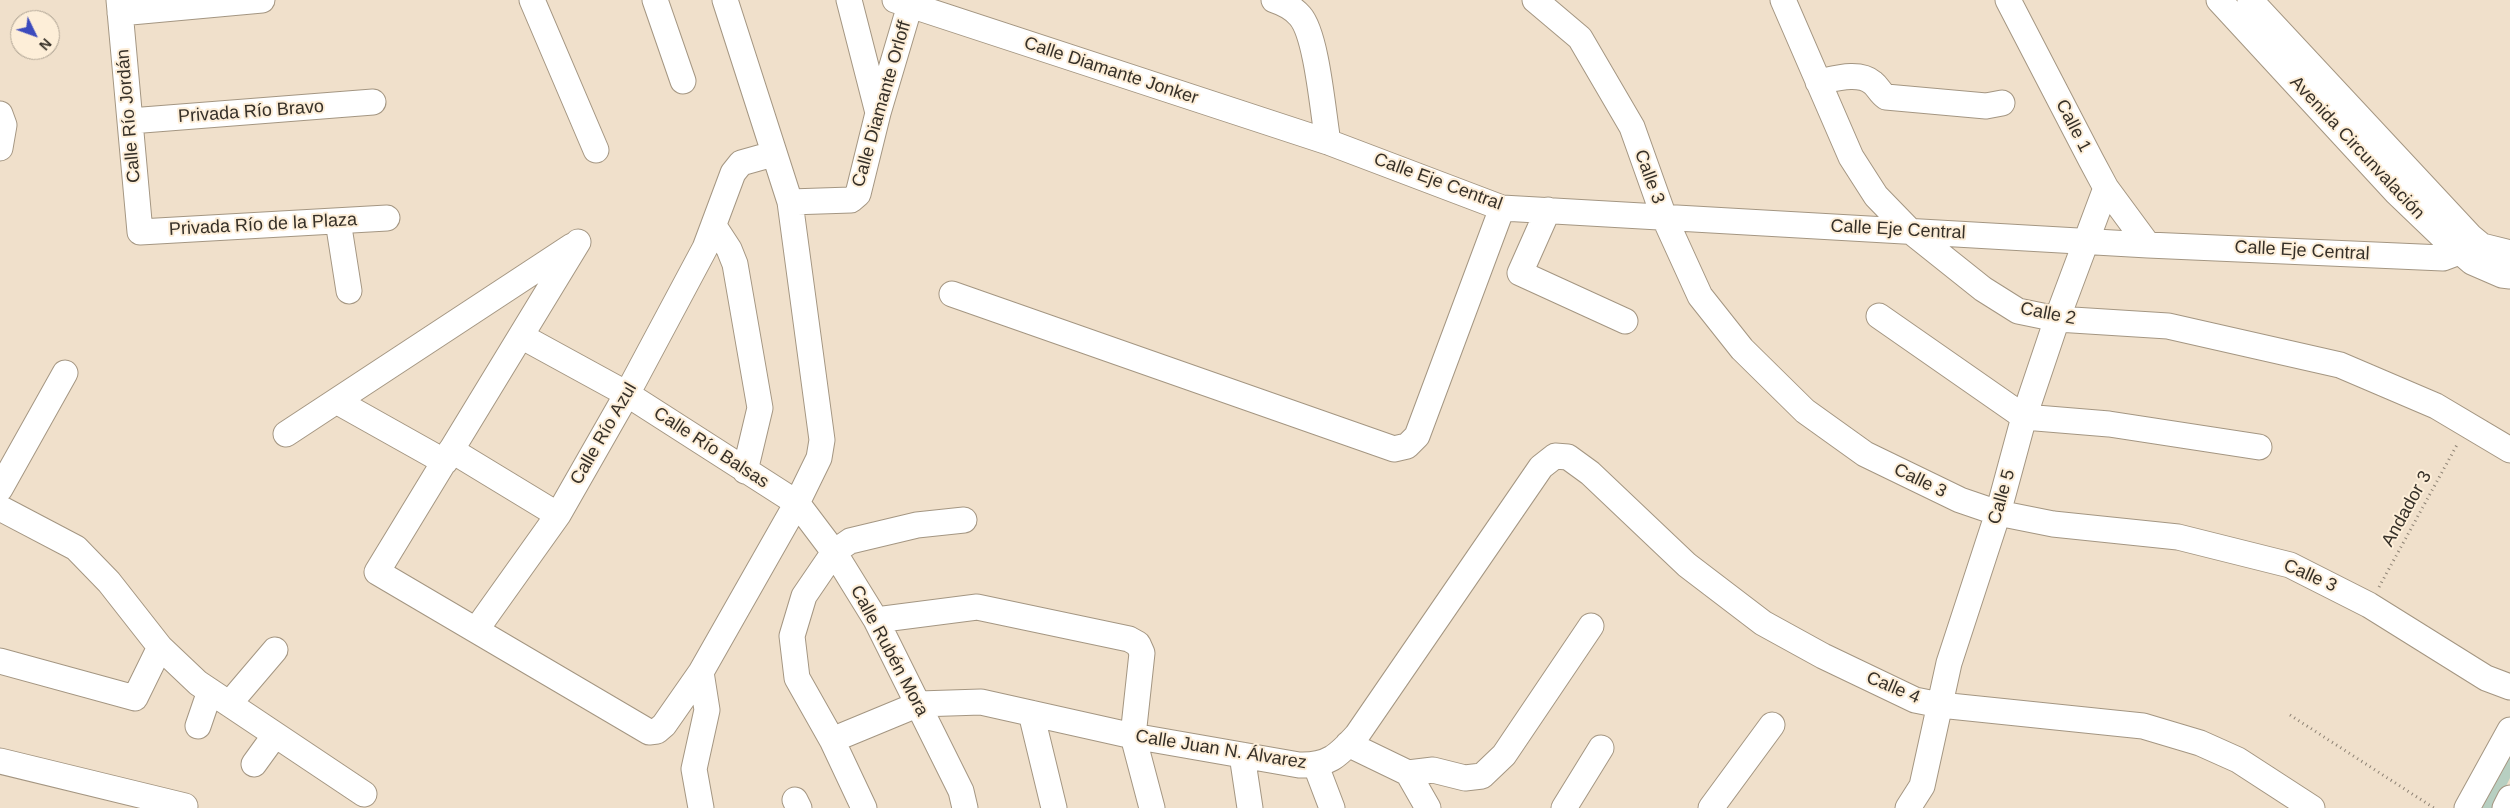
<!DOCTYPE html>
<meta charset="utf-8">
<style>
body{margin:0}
#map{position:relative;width:2510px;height:808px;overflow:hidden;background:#f0e0cb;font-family:Helvetica,sans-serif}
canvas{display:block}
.north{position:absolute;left:10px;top:10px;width:50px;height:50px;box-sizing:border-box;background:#fdeed8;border:1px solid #ada292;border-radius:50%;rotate:132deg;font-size:14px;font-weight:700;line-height:20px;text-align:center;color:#363028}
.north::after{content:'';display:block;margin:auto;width:18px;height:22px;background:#3c4abd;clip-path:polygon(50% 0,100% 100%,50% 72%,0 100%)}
</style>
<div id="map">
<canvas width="2510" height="808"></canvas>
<div class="north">N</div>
</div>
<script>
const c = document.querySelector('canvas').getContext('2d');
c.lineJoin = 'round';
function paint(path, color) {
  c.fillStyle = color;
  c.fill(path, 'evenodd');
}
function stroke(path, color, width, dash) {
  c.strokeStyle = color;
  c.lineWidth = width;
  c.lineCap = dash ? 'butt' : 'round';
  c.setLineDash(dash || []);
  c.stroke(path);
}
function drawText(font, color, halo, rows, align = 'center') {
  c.font = font + ' Helvetica,sans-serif';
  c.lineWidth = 4;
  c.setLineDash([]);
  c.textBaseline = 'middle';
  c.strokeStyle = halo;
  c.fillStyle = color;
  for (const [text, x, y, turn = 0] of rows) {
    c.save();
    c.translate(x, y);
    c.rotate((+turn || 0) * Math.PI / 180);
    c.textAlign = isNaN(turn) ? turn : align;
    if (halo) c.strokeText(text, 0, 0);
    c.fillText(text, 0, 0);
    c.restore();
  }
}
paint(new Path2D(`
 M 2510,751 L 2510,778 L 2495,808 L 2481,808 Z`), '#b7cfc1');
const minor = new Path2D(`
 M 119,0 L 140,232 L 387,218
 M 532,0 L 596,150
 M 655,0 L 683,81
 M 849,0 L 878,113
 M 895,0 L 1328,142 L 1502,208 L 2148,245 L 2443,258 L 2459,252 L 2470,236
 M 1274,0 C 1283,3 1294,9 1300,16 C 1317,35 1323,114 1328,142
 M 1535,0 L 1580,38 L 1632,127 L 1664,217 L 1700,296 L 1742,349 L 1805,411 L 1865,454 L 1960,500 L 1998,513 L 2053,524 L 2178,537 L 2290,565 L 2369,605 L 2486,678 L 2510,687
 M 1783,0 L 1851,157 L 1876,196 L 1909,230 L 1983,289 L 2018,311 L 2057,319 L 2168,326 L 2340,365 L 2436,406 L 2510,450
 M 2008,0 L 2091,160 L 2106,188 L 2148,245
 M 2219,0 L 2397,193 L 2445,239 L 2472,262 L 2502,275 L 2510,276
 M 2250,0 L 2470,236 L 2482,246 L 2510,253
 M 120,13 L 262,0
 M 1818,82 C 1834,79 1859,71 1873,83 C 1878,87 1880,93 1886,97 L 1986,106 L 2002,103
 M 0,114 L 4,125 L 0,148
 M 130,121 L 373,102
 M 790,202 L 851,200 L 858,194 L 878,113 L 910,5
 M 1548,210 L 1520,273 L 1625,321
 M 338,221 L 349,291
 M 714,226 L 729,249 L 735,264 L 760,408 L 745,471
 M 578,242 L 377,572 L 649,732 L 657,731 L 664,725 L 701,672 L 797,503 L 819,458 L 822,440 L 790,202 L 725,0
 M 952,294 L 1394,449 L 1407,446 L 1417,436 L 1502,208
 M 1879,316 L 2024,417 L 2109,424 L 2259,447
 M 521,336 L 627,394 L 797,503 L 834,552 L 876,620 L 961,791 L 965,808
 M 338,402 L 445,462
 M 286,434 L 572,246
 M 451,450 L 558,515
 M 0,489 L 65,373
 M 0,508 L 76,548 L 109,582 L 160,647 L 198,683 L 364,794
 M 876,620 L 977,607 L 1129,639 L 1138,644 L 1142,653 L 1133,736 L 1152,808
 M 476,630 L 558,515 L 627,394 L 705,248 L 733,173 L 741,163 L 773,154
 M 0,661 L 135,698 L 160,647
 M 701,672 L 707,710 L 694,769 L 701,808
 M 229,704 L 275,650
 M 1031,713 L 1054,808
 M 198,726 L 210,691
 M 832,740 L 919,704 L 981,702 L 1133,736 L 1299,765 C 1328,766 1338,756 1357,735 L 1541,467 L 1555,456 L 1568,457 L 1590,473 L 1687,565 L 1763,623 L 1823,656 L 1915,700 L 1940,705 L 2143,726 L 2200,743 L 2238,760 L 2312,808
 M 1348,744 L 1408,773 L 1428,808
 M 1242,755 L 1250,808
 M 0,761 L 185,806
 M 254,764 L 275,735
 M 1316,766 L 1332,808
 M 1408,773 L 1433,770 L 1465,778 L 1482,776 L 1504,755 L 1591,626
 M 795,800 L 799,808
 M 864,808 L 832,740 L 797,678 L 792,636 L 804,596 L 834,552 L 850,541 L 917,525 L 964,520
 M 1564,808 L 1601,748
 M 1711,808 L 1772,725
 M 1908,808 L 1922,786 L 1949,663 L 1998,513 L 2024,417 L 2057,319 L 2106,188
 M 2467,808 L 2510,730
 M 2505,808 L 2510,798`);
stroke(minor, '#a49682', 27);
stroke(new Path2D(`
 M 2379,587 L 2458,443
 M 2290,715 L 2434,808`), '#8d8274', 3, [1, 4]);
stroke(minor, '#fff', 25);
drawText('18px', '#363028', '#fdeed8', [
 ["Calle Diamante Jonker",1111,71,18],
 ["Calle Diamante Orloff",882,104,-74],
 ["Privada Río Bravo",251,112,-4],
 ["Calle Río Jordán",129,116,-95],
 ["Calle 1",2073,126,63],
 ["Avenida Circunvalación",2357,148,47],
 ["Calle 3",1649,177,70],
 ["Calle Eje Central",1438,182,20],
 ["Privada Río de la Plaza",263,225,-3],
 ["Calle Eje Central",1898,230,3],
 ["Calle Eje Central",2302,251,3],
 ["Calle 2",2048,314,11],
 ["Calle Río Azul",604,434,-60],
 ["Calle Río Balsas",711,448,33],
 ["Calle 3",1920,481,26],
 ["Calle 5",2002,497,-74],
 ["Andador 3",2407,509,-61],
 ["Calle 3",2310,576,24],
 ["Calle Rubén Mora",889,651,62],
 ["Calle 4",1893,688,23],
 ["Calle Juan N. Álvarez",1221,750,9]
]);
</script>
